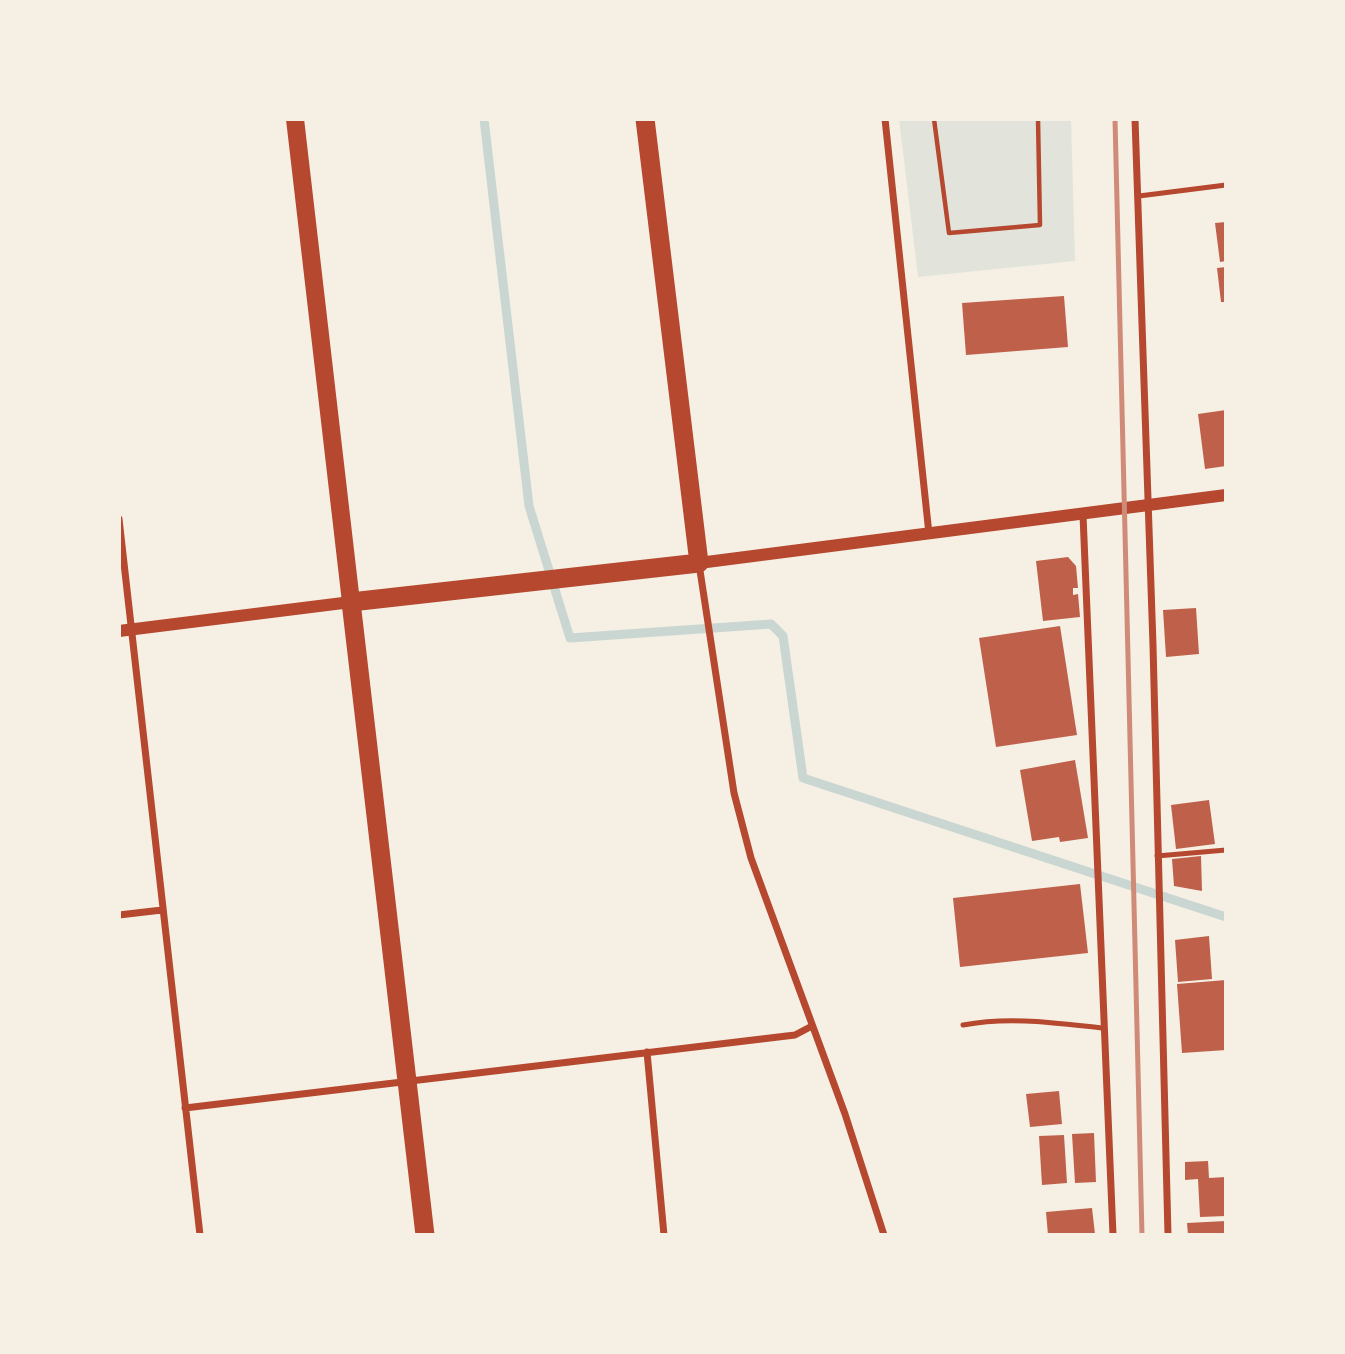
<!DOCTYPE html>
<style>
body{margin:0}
#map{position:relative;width:1345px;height:1354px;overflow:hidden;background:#f6efe4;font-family:"DejaVu Sans",sans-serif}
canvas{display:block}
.frame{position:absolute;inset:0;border:121px solid #f6efe4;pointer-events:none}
</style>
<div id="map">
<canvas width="1345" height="1354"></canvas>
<div class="frame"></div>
</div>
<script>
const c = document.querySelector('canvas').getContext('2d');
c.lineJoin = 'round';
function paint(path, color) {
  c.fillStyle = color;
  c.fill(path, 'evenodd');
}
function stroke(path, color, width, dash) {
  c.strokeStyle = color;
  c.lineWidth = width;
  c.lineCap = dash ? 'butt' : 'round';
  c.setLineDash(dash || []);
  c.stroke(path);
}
paint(new Path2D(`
 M 899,119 L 1071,119 L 1075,261 L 918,277 Z`), '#e2e4dc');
stroke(new Path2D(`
 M 484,119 L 529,506 L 570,638 L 771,624 L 783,636 L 803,778 L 1226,917`), '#c9d6d2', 9);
paint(new Path2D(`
 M 1226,222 L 1226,261 L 1220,262 L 1215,223 Z
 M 1226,267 L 1226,302 L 1221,302 L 1217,268 Z
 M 1064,296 L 1068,347 L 966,355 L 962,303 Z
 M 1226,410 L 1226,466 L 1205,469 L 1198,414 Z
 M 1068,557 L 1076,566 L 1078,588 L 1073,588 L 1073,595 L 1078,594 L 1080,617 L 1043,621 L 1036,561 Z
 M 1196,608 L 1199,654 L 1166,657 L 1163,610 Z
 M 1060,626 L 1077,735 L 996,747 L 979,638 Z
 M 1075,760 L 1088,838 L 1060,842 L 1059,837 L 1032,841 L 1020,770 Z
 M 1209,800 L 1215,844 L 1176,849 L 1171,805 Z
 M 1201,856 L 1202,891 L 1174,886 L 1172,859 Z
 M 1080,884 L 1088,953 L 960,967 L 953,898 Z
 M 1209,936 L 1212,979 L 1178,982 L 1175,940 Z
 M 1226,980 L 1226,1050 L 1182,1053 L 1177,984 Z
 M 1059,1091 L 1062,1124 L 1030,1127 L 1026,1094 Z
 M 1094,1133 L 1096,1182 L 1075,1183 L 1072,1134 Z
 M 1064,1135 L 1067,1183 L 1042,1185 L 1039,1136 Z
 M 1208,1161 L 1209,1178 L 1226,1177 L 1226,1216 L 1200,1217 L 1198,1179 L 1185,1180 L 1185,1162 Z
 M 1092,1208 L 1095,1234 L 1048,1235 L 1046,1212 Z
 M 1226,1221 L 1226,1235 L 1188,1235 L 1187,1223 Z`), '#bf614a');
stroke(new Path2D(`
 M 934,119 L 949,233 L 1040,225 L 1038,119`), '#b5482f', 4.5);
stroke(new Path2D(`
 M 1139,196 L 1226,185
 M 1157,856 L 1226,850
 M 963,1025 C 1010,1016 1056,1023 1103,1028`), '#b5482f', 5);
stroke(new Path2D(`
 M 885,119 L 929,534
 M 1135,119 L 1153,645 L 1168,1235
 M 1083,515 L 1113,1235
 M 119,519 L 200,1235
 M 699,564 L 734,793 L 751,858 L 845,1114 L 884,1235
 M 119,915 L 162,910
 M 647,1052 L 664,1235
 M 185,1108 L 795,1035 L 812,1026`), '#b5482f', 7);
stroke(new Path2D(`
 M 699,563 L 1226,495
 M 119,631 L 351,602`), '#b5482f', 12);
stroke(new Path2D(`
 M 295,119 L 351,602`), '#b5482f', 18);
stroke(new Path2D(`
 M 425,1235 L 351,602 L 699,563 L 645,119`), '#b5482f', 19);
stroke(new Path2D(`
 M 1115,119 L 1142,1235`), '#cf8b77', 5);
</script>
